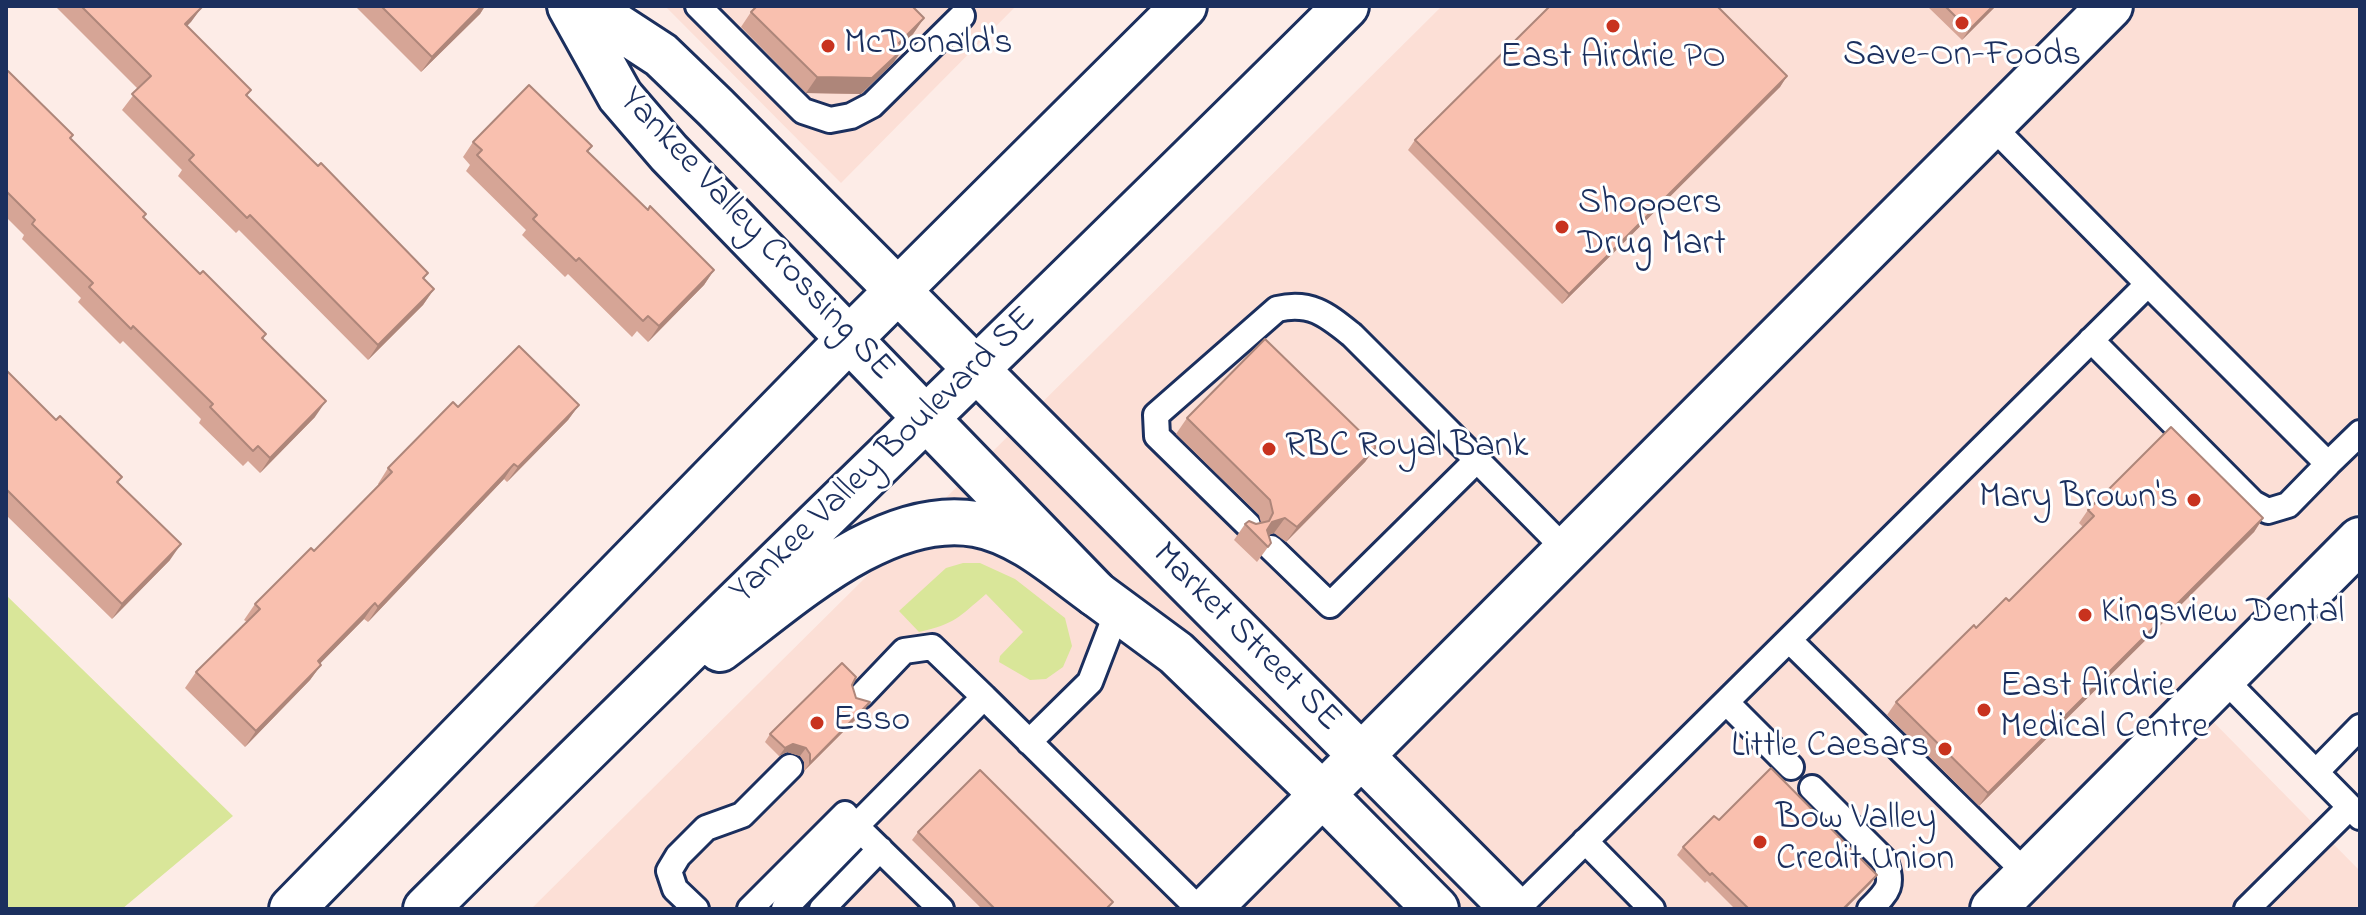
<!DOCTYPE html>
<style>
body{margin:0}
#map{position:relative;width:2366px;height:915px;overflow:hidden;background:#fdece7;font-family:"Indie Flower",sans-serif}
canvas{display:block}
.frame{position:absolute;inset:0;border:8px solid #1b2f5e;pointer-events:none}
</style>
<div id="map">
<canvas width="2366" height="915"></canvas>
<div class="frame"></div>
</div>
<script>
const c = document.querySelector('canvas').getContext('2d');
c.lineJoin = 'round';
function paint(path, color) {
  c.fillStyle = color;
  c.fill(path, 'evenodd');
}
function stroke(path, color, width, dash) {
  c.strokeStyle = color;
  c.lineWidth = width;
  c.lineCap = dash ? 'butt' : 'round';
  c.setLineDash(dash || []);
  c.stroke(path);
}
function drawText(font, color, halo, rows, align = 'center') {
  c.font = font + ' "Indie Flower",sans-serif';
  c.lineWidth = 6;
  c.setLineDash([]);
  c.textBaseline = 'middle';
  c.strokeStyle = halo;
  c.fillStyle = color;
  for (const [text, x, y, turn = 0] of rows) {
    c.save();
    c.translate(x, y);
    c.rotate((+turn || 0) * Math.PI / 180);
    c.textAlign = isNaN(turn) ? turn : align;
    if (halo) c.strokeText(text, 0, 0);
    c.fillText(text, 0, 0);
    c.restore();
  }
}
paint(new Path2D(`
 M 665,6 L 1016,6 L 841,183 Z
 M 1442,6 L 2360,6 L 2360,510 L 2182,690 L 2360,871 L 2360,909 L 531,909 Z`), '#fcdfd6');
paint(new Path2D(`
 M 963,563 L 980,563 L 1015,579 L 1065,618 L 1072,646 L 1063,667 L 1046,679 L 1030,680 L 999,662 L 1000,656 L 1023,632 L 986,594 C 959,617 955,624 919,632 L 899,611 L 946,568 Z
 M 6,595 L 233,816 L 122,909 L 6,909 Z`), '#d9e699');
const service = new Path2D(`
 M 698,6 L 803,111 L 830,120 L 851,116 L 872,105 L 962,16
 M 2148,284 L 2328,464 L 2360,433
 M 2091,340 L 2253,503 L 2268,511 L 2288,505 L 2328,464
 M 1248,525 L 1157,436 L 1156,415 L 1277,309 C 1311,301 1327,315 1352,335 L 1477,460
 M 1271,548 L 1330,605 L 1477,460 L 1566,550
 M 1789,640 L 2027,874
 M 2223,678 L 2360,817
 M 861,696 L 904,651 L 932,647 L 984,697
 M 1726,702 L 1791,767
 M 1029,742 L 1090,682 L 1118,609
 M 2316,772 L 2360,727
 M 1812,788 L 1885,861 C 1894,886 1888,891 1870,909
 M 1585,841 L 1652,909
 M 696,909 L 675,889 L 669,871 L 678,856 L 706,828 L 742,815 L 790,767
 M 750,909 L 845,814 L 856,826
 M 784,909 L 861,830
 M 822,909 L 880,849
 M 941,909 L 856,826 L 984,697 L 1199,909
 M 1517,909 L 2148,284 L 1991,125
 M 2247,909 L 2350,807`);
const minor = new Path2D(`
 M 570,6 L 620,96 L 669,153 L 1096,594 L 1176,653 L 1321,793 L 1436,909
 M 586,6 L 661,55 L 715,107 L 1514,909
 M 1208,909 L 2110,6
 M 1993,909 L 2360,540`);
const secondary = new Path2D(`
 M 720,649 C 789,598 884,508 976,524 C 1021,532 1061,569 1096,594
 M 292,909 L 849,339 L 1184,6
 M 426,909 C 730,605 1042,309 1346,6`);
stroke(service, '#1b2f5e', 30);
stroke(minor, '#1b2f5e', 50);
stroke(secondary, '#1b2f5e', 50);
stroke(service, '#fff', 24);
stroke(minor, '#fff', 44);
stroke(secondary, '#fff', 44);
paint(new Path2D(`
 M 55,6 L 201,6 L 202,7 L 187,26 L 251,90 L 247,96 L 428,273 L 424,279 L 434,289 L 423,305 L 368,360 L 239,230 L 236,233 L 178,176 L 182,170 L 122,110 L 138,89 Z
 M 355,6 L 485,6 L 480,14 L 421,72 Z
 M 1927,6 L 1996,6 L 1962,40 Z
 M 751,12 L 924,18 L 913,34 L 901,45 L 893,63 L 861,94 L 806,93 L 741,27 Z
 M 6,72 L 71,139 L 144,218 L 200,274 L 266,334 L 263,339 L 315,417 L 260,473 L 248,461 L 243,466 L 199,423 L 201,419 L 123,341 L 120,344 L 78,302 L 81,298 L 22,239 L 24,235 L 6,217 Z
 M 1787,76 L 1780,87 L 1562,304 L 1408,150 L 1415,140 Z
 M 473,142 L 592,146 L 588,152 L 648,210 L 714,270 L 704,285 L 648,342 L 637,331 L 632,337 L 568,274 L 565,277 L 522,235 L 526,230 L 466,171 L 470,165 L 463,157 Z
 M 6,370 L 56,420 L 122,477 L 118,482 L 170,560 L 112,619 L 6,515 Z
 M 579,405 L 568,420 L 507,482 L 504,479 L 368,622 L 364,619 L 320,663 L 321,665 L 310,680 L 245,747 L 185,688 L 196,672 L 247,622 L 244,620 L 255,604 L 314,551 L 379,485 L 378,484 L 388,468 L 458,407 Z
 M 1187,418 L 1376,447 L 1365,462 L 1286,542 L 1274,533 L 1269,535 L 1271,543 L 1257,562 L 1234,540 L 1245,524 L 1261,523 L 1259,515 L 1176,434 Z
 M 2088,510 L 2263,518 L 2254,532 L 1979,806 L 1887,715 L 1896,702 L 2009,601 L 2083,527 L 2079,523 Z
 M 852,685 L 856,698 L 864,711 L 804,771 L 804,762 L 800,756 L 787,752 L 779,756 L 765,742 L 770,734 Z
 M 1719,820 L 1871,883 L 1845,909 L 1735,909 L 1707,881 L 1705,883 L 1677,855 L 1683,847 Z
 M 918,832 L 1108,909 L 982,909 L 912,840 Z`), '#d6a596');
paint(new Path2D(`
 M 482,6 L 485,6 L 480,14 L 421,72 L 432,57 Z
 M 1993,6 L 1996,6 L 1962,40 L 1969,30 Z
 M 202,7 L 191,22 L 174,39 L 185,24 Z
 M 924,18 L 913,34 L 888,58 L 899,43 Z
 M 904,48 L 893,63 L 861,94 L 806,93 L 817,77 Z
 M 1787,76 L 1780,87 L 1562,304 L 1569,294 Z
 M 714,270 L 704,285 L 648,342 L 659,326 Z
 M 434,289 L 423,305 L 368,360 L 378,345 Z
 M 326,401 L 315,417 L 260,473 L 270,458 Z
 M 579,405 L 568,420 L 507,482 L 518,467 Z
 M 1376,447 L 1365,462 L 1286,542 L 1297,527 Z
 M 514,464 L 504,479 L 368,622 L 378,607 Z
 M 1285,518 L 1274,533 L 1261,537 L 1272,522 Z
 M 2263,518 L 2254,532 L 1979,806 L 1988,793 Z
 M 181,544 L 170,560 L 112,619 L 122,604 Z
 M 375,603 L 364,619 L 307,677 L 318,661 Z
 M 321,665 L 310,680 L 245,747 L 256,731 Z
 M 870,702 L 864,711 L 804,771 L 810,763 Z
 M 793,744 L 806,748 L 800,756 L 787,752 L 779,756 L 785,748 Z
 M 1877,875 L 1871,883 L 1845,909 L 1843,909 Z`), '#ae867a');
const building = new Path2D(`
 M 81,6 L 201,6 L 202,7 L 185,24 L 251,90 L 246,95 L 318,166 L 321,163 L 428,273 L 423,278 L 434,289 L 378,345 L 250,215 L 247,218 L 189,160 L 194,155 L 132,94 L 151,76 Z
 M 381,6 L 482,6 L 432,57 Z
 M 757,6 L 912,6 L 924,18 L 899,43 L 904,48 L 872,78 L 817,77 L 751,12 Z
 M 1550,6 L 1717,6 L 1787,76 L 1569,294 L 1415,140 Z
 M 1945,6 L 1993,6 L 1969,30 Z
 M 8,71 L 73,135 L 70,138 L 146,214 L 143,217 L 200,274 L 203,271 L 266,334 L 262,338 L 326,401 L 270,458 L 258,446 L 253,451 L 210,407 L 213,404 L 133,326 L 131,329 L 89,287 L 93,283 L 32,224 L 35,220 L 6,191 L 6,72 Z
 M 529,85 L 592,146 L 587,151 L 648,210 L 650,206 L 714,270 L 659,326 L 648,316 L 643,321 L 579,258 L 576,261 L 533,219 L 537,215 L 477,155 L 482,150 L 473,142 Z
 M 1265,339 L 1376,447 L 1297,527 L 1285,518 L 1272,522 L 1267,530 L 1271,543 L 1268,547 L 1245,524 L 1249,521 L 1256,524 L 1269,521 L 1273,513 L 1270,500 L 1187,418 Z
 M 519,346 L 579,405 L 518,467 L 514,464 L 378,607 L 375,603 L 318,661 L 321,665 L 256,731 L 196,672 L 260,609 L 255,604 L 311,548 L 314,551 L 392,472 L 388,468 L 453,402 L 458,407 Z
 M 6,370 L 56,420 L 60,416 L 122,477 L 117,482 L 181,544 L 122,604 L 6,489 Z
 M 2171,427 L 2263,518 L 1988,793 L 1896,702 L 1974,625 L 1976,628 L 2006,598 L 2009,601 L 2094,516 L 2088,510 Z
 M 842,663 L 856,677 L 852,685 L 856,698 L 870,702 L 810,763 L 810,754 L 806,748 L 793,744 L 785,748 L 770,734 Z
 M 1771,768 L 1877,875 L 1843,909 L 1749,909 L 1712,873 L 1710,875 L 1683,847 L 1714,816 L 1719,820 Z
 M 980,770 L 1113,902 L 1106,909 L 995,909 L 918,832 Z`);
paint(building, '#f9c0af');
stroke(building, '#ae867a', 2);
for (const [x, y, r, color] of [
 [1962,23,8,"#c8321e"],
 [1613,26,8,"#c8321e"],
 [828,46,8,"#c8321e"],
 [1562,227,8,"#c8321e"],
 [1269,449,8,"#c8321e"],
 [2194,500,8,"#c8321e"],
 [2085,615,8,"#c8321e"],
 [1984,710,8,"#c8321e"],
 [817,723,8,"#c8321e"],
 [1945,749,8,"#c8321e"],
 [1760,842,8,"#c8321e"]
]) {
  const dot = new Path2D();
  dot.arc(x, y, r, 0, 2 * Math.PI);
  c.fillStyle = color;
  c.fill(dot);
  stroke(dot, '#fff', 3);
}
drawText('36px', '#1b2f5e', '#fff', [
 ["McDonald's",844,46],
 ["Save-On-Foods",1962,58,"center"],
 ["East Airdrie PO",1613,60,"center"],
 ["Shoppers",1578,206],
 ["Drug Mart",1578,247],
 ["RBC Royal Bank",1285,449],
 ["Mary Brown's",2178,500,"right"],
 ["Kingsview Dental",2101,615],
 ["East Airdrie",2000,689],
 ["Medical Centre",2000,730],
 ["Esso",833,723],
 ["Little Caesars",1929,749,"right"],
 ["Bow Valley",1776,821],
 ["Credit Union",1776,862]
], 'left');
drawText('36px', '#1b2f5e', '#fff', [
 ["Yankee Valley Crossing SE",755,236,47],
 ["Yankee Valley Boulevard SE",885,457,-44],
 ["Market Street SE",1245,639,45]
]);
</script>
